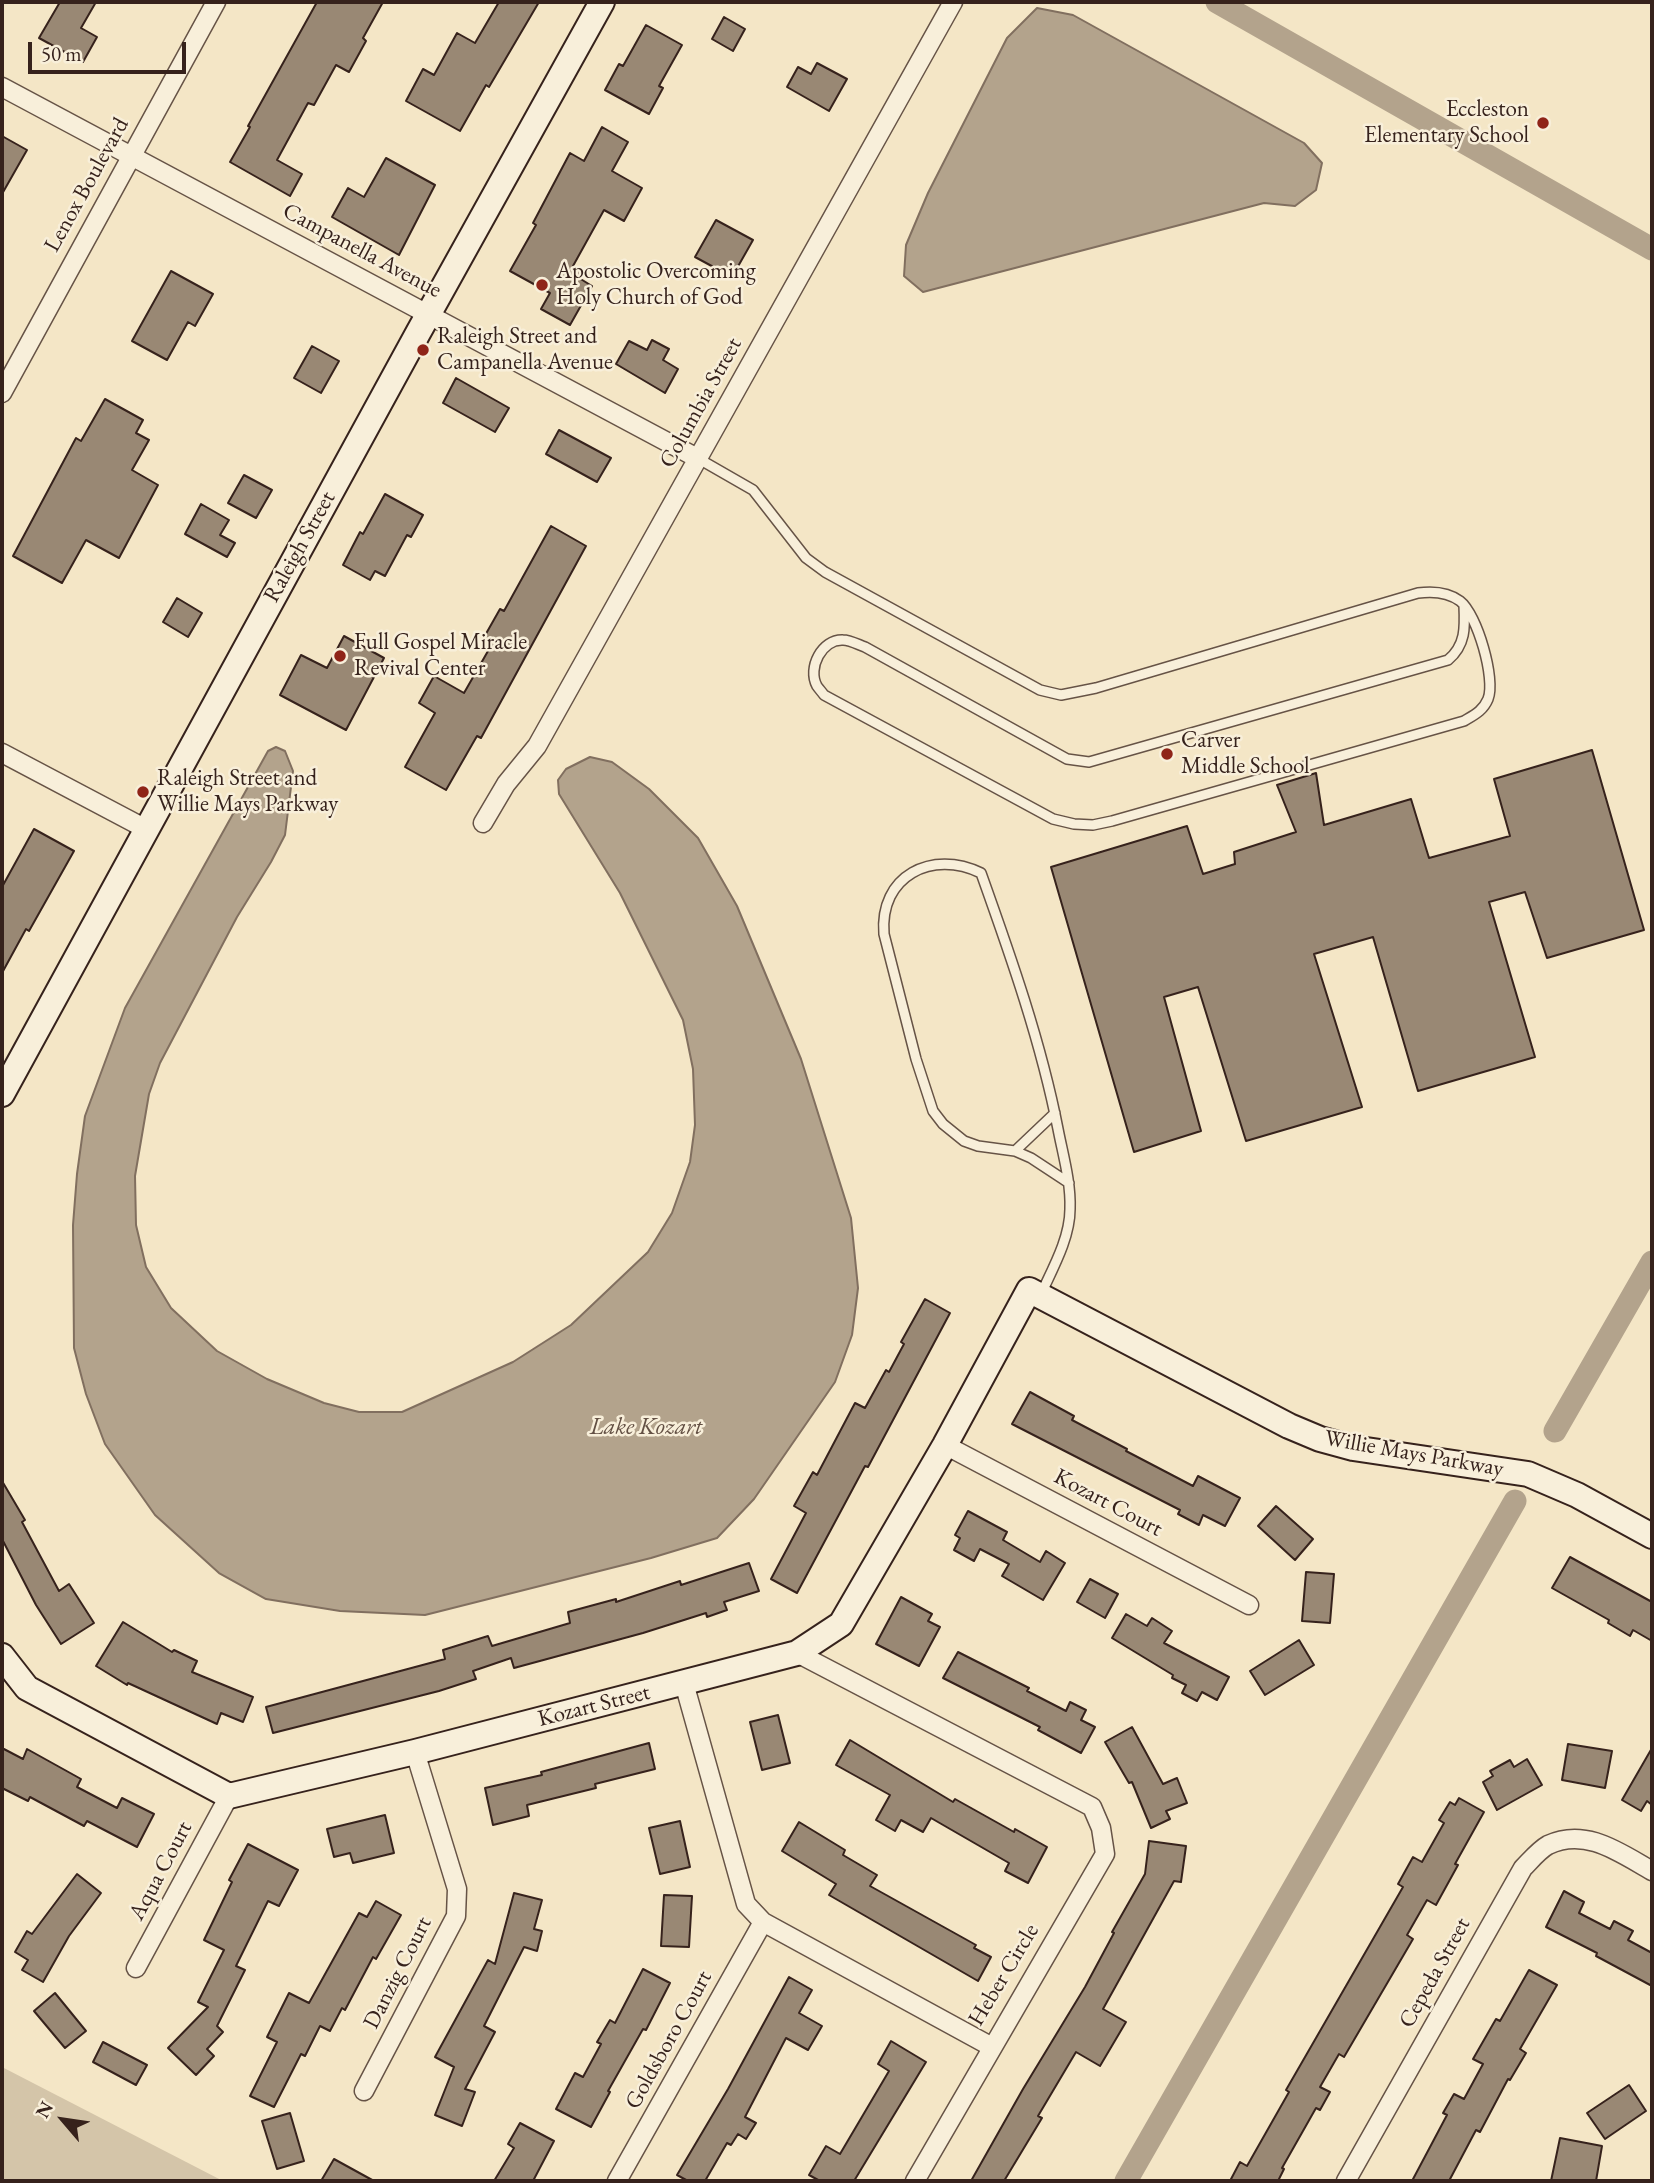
<!DOCTYPE html>
<style>
body{margin:0}
#map{position:relative;width:1654px;height:2183px;overflow:hidden;background:#f4e6c6;font-family:"EB Garamond",serif}
canvas{display:block}
.frame{position:absolute;inset:0;border:4px solid #36221c;pointer-events:none}
.north{position:absolute;left:28px;top:2085px;width:70px;height:70px;-webkit-text-stroke:5px #f8efda;paint-order:stroke;rotate:299deg;font-size:19px;font-weight:700;line-height:28px;text-align:center;color:#36221c}
.north::after{content:'';display:block;margin:auto;width:24px;height:32px;background:#36221c;clip-path:polygon(50% 0,100% 100%,50% 72%,0 100%)}
.scale{position:absolute;left:28px;top:42px;width:158px;height:32px;box-sizing:border-box;border:4px solid #36221c;border-top:0;padding-left:9px;font-size:21px;line-height:24px;white-space:nowrap;color:#36221c;-webkit-text-stroke:5px #f8efda;paint-order:stroke}
</style>
<div id="map">
<canvas width="1654" height="2183"></canvas>
<div class="frame"></div>
<div class="north">N</div>
<div class="scale">50 m</div>
</div>
<script>
const c = document.querySelector('canvas').getContext('2d');
c.lineJoin = 'round';
function paint(path, color) {
  c.fillStyle = color;
  c.fill(path, 'evenodd');
}
function stroke(path, color, width, dash) {
  c.strokeStyle = color;
  c.lineWidth = width;
  c.lineCap = dash ? 'butt' : 'round';
  c.setLineDash(dash || []);
  c.stroke(path);
}
function drawText(font, color, halo, rows, align = 'center') {
  c.font = font + ' "EB Garamond",serif';
  c.lineWidth = 5;
  c.setLineDash([]);
  c.textBaseline = 'middle';
  c.strokeStyle = halo;
  c.fillStyle = color;
  for (const [text, x, y, turn = 0] of rows) {
    c.save();
    c.translate(x, y);
    c.rotate((+turn || 0) * Math.PI / 180);
    c.textAlign = isNaN(turn) ? turn : align;
    if (halo) c.strokeText(text, 0, 0);
    c.fillText(text, 0, 0);
    c.restore();
  }
}
paint(new Path2D(`
 M 2,2067 L 223,2181 L 2,2181 Z`), '#d4c5a9');
const water = new Path2D(`
 M 1037,8 L 1073,15 L 1304,143 L 1322,163 L 1316,190 L 1295,206 L 1264,203 L 923,292 L 904,276 L 906,245 L 928,193 L 1007,38 Z
 M 276,747 L 285,751 L 293,771 L 285,835 L 271,862 L 237,917 L 160,1063 L 149,1094 L 135,1176 L 136,1225 L 146,1267 L 171,1308 L 217,1351 L 267,1379 L 324,1403 L 359,1412 L 402,1412 L 513,1362 L 571,1325 L 648,1252 L 672,1213 L 690,1162 L 695,1125 L 693,1069 L 683,1020 L 620,893 L 559,794 L 558,780 L 566,769 L 590,757 L 612,762 L 649,789 L 698,838 L 737,906 L 801,1059 L 851,1218 L 858,1288 L 852,1335 L 835,1382 L 754,1499 L 717,1538 L 651,1558 L 425,1615 L 340,1611 L 266,1599 L 219,1573 L 155,1515 L 105,1444 L 86,1394 L 74,1348 L 73,1225 L 77,1174 L 85,1116 L 125,1008 L 268,751 Z`);
paint(water, '#b3a38c');
stroke(water, '#816f5f', 2);
stroke(new Path2D(`
 M 1217,2 L 1652,249
 M 1555,1431 L 1652,1262
 M 1126,2181 L 1515,1501`), '#b3a38c', 23);
const building = new Path2D(`
 M 60,2 L 96,2 L 81,28 L 97,37 L 83,62 L 39,38 Z
 M 317,2 L 383,2 L 363,38 L 366,41 L 349,72 L 336,65 L 314,105 L 308,103 L 277,160 L 302,174 L 290,196 L 230,162 L 250,127 L 248,126 Z
 M 499,2 L 539,2 L 489,87 L 486,85 L 460,131 L 406,101 L 423,69 L 434,75 L 457,33 L 475,43 Z
 M 724,17 L 745,29 L 733,51 L 712,39 Z
 M 646,25 L 682,45 L 659,86 L 663,88 L 649,114 L 605,90 L 619,64 L 623,66 Z
 M 817,63 L 847,79 L 829,111 L 787,87 L 798,67 L 811,74 Z
 M 602,127 L 628,142 L 612,171 L 642,188 L 624,221 L 604,210 L 573,266 L 582,271 L 579,278 L 592,286 L 570,325 L 541,309 L 550,293 L 510,271 L 536,225 L 533,223 L 570,153 L 584,161 Z
 M 2,136 L 27,150 L 2,194 Z
 M 386,158 L 435,185 L 399,255 L 332,217 L 348,188 L 364,197 Z
 M 716,220 L 753,240 L 732,277 L 695,257 Z
 M 171,271 L 213,294 L 195,326 L 188,322 L 167,360 L 132,341 Z
 M 652,340 L 669,349 L 663,360 L 678,369 L 665,393 L 616,364 L 629,341 L 647,350 Z
 M 312,346 L 339,361 L 321,393 L 294,378 Z
 M 456,378 L 509,408 L 495,432 L 443,403 Z
 M 105,399 L 143,420 L 136,433 L 149,440 L 132,470 L 158,485 L 119,558 L 86,540 L 62,583 L 13,556 L 76,438 L 81,441 Z
 M 559,430 L 611,458 L 597,482 L 546,454 Z
 M 244,475 L 272,490 L 256,518 L 228,503 Z
 M 385,494 L 423,515 L 411,537 L 407,535 L 385,576 L 375,571 L 370,580 L 343,565 L 360,532 L 363,534 Z
 M 201,504 L 229,520 L 220,535 L 235,543 L 227,557 L 185,534 Z
 M 551,526 L 586,546 L 481,738 L 477,736 L 446,790 L 405,767 L 435,713 L 419,703 L 434,676 L 464,693 L 492,644 L 483,639 L 500,609 L 504,611 Z
 M 177,598 L 202,613 L 188,637 L 163,622 Z
 M 344,636 L 384,658 L 346,730 L 280,695 L 301,655 L 327,668 Z
 M 1592,750 L 1644,930 L 1547,958 L 1525,892 L 1489,902 L 1535,1057 L 1418,1091 L 1373,937 L 1314,954 L 1362,1107 L 1246,1141 L 1198,987 L 1164,997 L 1201,1131 L 1134,1152 L 1051,867 L 1187,826 L 1203,874 L 1235,864 L 1234,852 L 1296,832 L 1277,785 L 1316,773 L 1324,825 L 1411,799 L 1429,858 L 1510,836 L 1494,779 Z
 M 34,829 L 74,851 L 29,931 L 26,929 L 2,973 L 2,887 Z
 M 925,1299 L 950,1313 L 868,1467 L 865,1466 L 797,1593 L 771,1579 L 806,1513 L 794,1506 L 813,1472 L 817,1475 L 855,1403 L 865,1408 L 886,1370 L 889,1372 L 904,1344 L 901,1342 Z
 M 1030,1392 L 1074,1416 L 1072,1420 L 1127,1449 L 1126,1451 L 1193,1486 L 1198,1476 L 1240,1498 L 1225,1526 L 1203,1515 L 1199,1525 L 1178,1514 L 1180,1510 L 1012,1424 Z
 M 2,1481 L 25,1520 L 22,1522 L 59,1591 L 69,1584 L 94,1623 L 61,1644 L 36,1605 L 2,1539 Z
 M 1276,1506 L 1313,1539 L 1295,1560 L 1258,1526 Z
 M 968,1511 L 1007,1532 L 1003,1540 L 1040,1562 L 1046,1551 L 1065,1563 L 1043,1600 L 1002,1576 L 1009,1564 L 980,1549 L 974,1561 L 954,1550 L 960,1538 L 955,1535 Z
 M 1570,1557 L 1652,1602 L 1652,1641 L 1633,1630 L 1630,1636 L 1608,1623 L 1609,1620 L 1552,1588 Z
 M 749,1563 L 759,1591 L 724,1602 L 727,1610 L 707,1617 L 706,1613 L 643,1633 L 514,1668 L 511,1658 L 473,1671 L 476,1679 L 439,1691 L 273,1733 L 266,1707 L 445,1659 L 443,1650 L 488,1636 L 492,1646 L 570,1623 L 568,1612 L 616,1599 L 616,1602 L 680,1581 L 681,1585 Z
 M 1306,1572 L 1334,1574 L 1330,1623 L 1302,1621 Z
 M 1090,1579 L 1118,1594 L 1105,1618 L 1077,1602 Z
 M 901,1597 L 932,1614 L 928,1621 L 940,1627 L 919,1666 L 876,1644 Z
 M 1126,1614 L 1147,1626 L 1152,1618 L 1172,1631 L 1164,1643 L 1229,1677 L 1217,1700 L 1202,1692 L 1197,1701 L 1182,1693 L 1186,1685 L 1172,1678 L 1173,1675 L 1112,1638 Z
 M 123,1622 L 172,1652 L 174,1650 L 197,1661 L 192,1672 L 253,1697 L 243,1722 L 221,1713 L 217,1724 L 128,1683 L 127,1685 L 96,1666 Z
 M 1299,1640 L 1314,1665 L 1265,1695 L 1250,1671 Z
 M 958,1652 L 1029,1688 L 1027,1691 L 1066,1711 L 1070,1702 L 1086,1710 L 1081,1720 L 1095,1727 L 1081,1753 L 1038,1730 L 1040,1727 L 943,1678 Z
 M 778,1715 L 790,1763 L 762,1770 L 750,1722 Z
 M 1132,1727 L 1163,1784 L 1177,1778 L 1187,1803 L 1166,1811 L 1170,1819 L 1151,1828 L 1132,1782 L 1129,1783 L 1105,1742 Z
 M 850,1740 L 953,1802 L 955,1799 L 1014,1832 L 1015,1829 L 1047,1847 L 1028,1883 L 1005,1871 L 1009,1863 L 931,1818 L 923,1832 L 901,1820 L 895,1831 L 876,1820 L 890,1795 L 836,1765 Z
 M 649,1743 L 655,1769 L 595,1784 L 596,1788 L 527,1805 L 529,1816 L 493,1825 L 485,1788 L 542,1775 L 541,1772 Z
 M 1568,1744 L 1612,1751 L 1605,1788 L 1562,1780 Z
 M 2,1748 L 23,1759 L 27,1749 L 81,1779 L 77,1787 L 117,1808 L 122,1798 L 154,1814 L 137,1847 L 87,1821 L 84,1826 L 30,1797 L 28,1801 L 2,1788 Z
 M 1652,1748 L 1652,1805 L 1647,1801 L 1641,1811 L 1622,1800 Z
 M 1527,1759 L 1542,1785 L 1497,1810 L 1483,1782 L 1493,1776 L 1490,1771 L 1510,1760 L 1514,1767 Z
 M 1459,1798 L 1484,1812 L 1455,1864 L 1458,1865 L 1436,1905 L 1427,1900 L 1407,1935 L 1413,1939 L 1344,2057 L 1339,2054 L 1320,2087 L 1330,2092 L 1320,2110 L 1316,2108 L 1282,2168 L 1284,2169 L 1278,2181 L 1230,2181 L 1240,2162 L 1247,2166 L 1289,2092 L 1286,2090 L 1403,1887 L 1398,1884 L 1413,1857 L 1422,1862 L 1444,1823 L 1439,1820 L 1450,1802 L 1455,1805 Z
 M 385,1815 L 394,1853 L 353,1863 L 350,1853 L 334,1857 L 327,1829 Z
 M 680,1821 L 690,1867 L 660,1874 L 649,1828 Z
 M 799,1822 L 845,1850 L 843,1855 L 877,1875 L 870,1886 L 976,1945 L 974,1948 L 991,1957 L 978,1981 L 829,1895 L 836,1884 L 782,1851 Z
 M 1149,1841 L 1186,1846 L 1181,1882 L 1174,1881 L 1103,2009 L 1126,2022 L 1100,2066 L 1076,2052 L 1038,2116 L 1042,2118 L 1004,2181 L 971,2181 L 1023,2089 L 1085,1987 L 1114,1933 L 1112,1932 L 1145,1874 Z
 M 248,1844 L 298,1870 L 279,1906 L 268,1901 L 236,1966 L 245,1970 L 217,2026 L 223,2032 L 207,2049 L 214,2056 L 196,2075 L 168,2048 L 208,2007 L 198,2002 L 224,1950 L 204,1940 L 232,1882 L 229,1880 Z
 M 77,1874 L 101,1893 L 69,1936 L 43,1982 L 22,1970 L 28,1960 L 15,1952 L 27,1931 L 32,1934 Z
 M 1564,1891 L 1584,1902 L 1579,1913 L 1610,1929 L 1614,1921 L 1633,1931 L 1628,1940 L 1652,1953 L 1652,1986 L 1596,1956 L 1597,1953 L 1546,1927 Z
 M 514,1893 L 542,1900 L 534,1929 L 542,1931 L 537,1951 L 524,1947 L 484,2026 L 495,2032 L 465,2089 L 475,2092 L 462,2126 L 435,2115 L 454,2067 L 435,2057 L 488,1960 L 495,1964 Z
 M 664,1895 L 692,1896 L 689,1947 L 661,1946 Z
 M 376,1901 L 401,1915 L 376,1959 L 373,1957 L 345,2010 L 342,2008 L 330,2031 L 320,2026 L 305,2056 L 301,2054 L 274,2107 L 250,2096 L 277,2042 L 267,2037 L 289,1993 L 309,2003 L 359,1913 L 367,1917 Z
 M 643,1969 L 670,1983 L 646,2030 L 643,2029 L 608,2091 L 610,2092 L 591,2127 L 556,2109 L 575,2073 L 583,2077 L 601,2044 L 597,2042 L 610,2020 L 615,2023 Z
 M 1529,1970 L 1557,1985 L 1520,2049 L 1526,2053 L 1510,2080 L 1508,2079 L 1480,2132 L 1476,2130 L 1449,2181 L 1412,2181 L 1447,2115 L 1443,2113 L 1454,2094 L 1464,2099 L 1483,2064 L 1473,2059 L 1496,2019 L 1500,2021 Z
 M 789,1977 L 812,1990 L 799,2013 L 822,2026 L 808,2050 L 786,2038 L 745,2117 L 756,2123 L 746,2139 L 738,2134 L 731,2145 L 727,2143 L 705,2181 L 688,2181 L 677,2175 L 728,2089 Z
 M 55,1993 L 86,2031 L 65,2048 L 34,2011 Z
 M 891,2041 L 926,2062 L 854,2181 L 820,2181 L 809,2175 L 826,2146 L 840,2154 L 889,2071 L 878,2064 Z
 M 103,2042 L 147,2065 L 136,2085 L 93,2062 Z
 M 1629,2085 L 1646,2111 L 1605,2139 L 1587,2113 Z
 M 290,2113 L 304,2161 L 277,2169 L 262,2121 Z
 M 520,2123 L 554,2141 L 533,2181 L 494,2181 L 514,2148 L 508,2144 Z
 M 1560,2138 L 1602,2146 L 1596,2181 L 1551,2181 Z
 M 334,2159 L 374,2181 L 321,2181 Z`);
paint(building, '#998874');
stroke(building, '#36221c', 2);
const lane = new Path2D(`
 M 699,459 L 753,490 L 806,558 L 825,572 L 1040,690 L 1061,695 L 1096,688 L 1418,593 C 1433,591 1448,592 1460,601 C 1477,614 1496,679 1488,699 C 1483,711 1474,715 1464,721 L 1112,821 L 1093,825 L 1074,824 L 1053,819 L 824,695 C 822,692 819,689 817,686 C 807,668 822,639 843,640 C 850,640 859,645 865,647 L 1067,759 L 1089,762 L 1448,660 C 1466,645 1465,627 1464,605
 M 1015,1151 L 1055,1113
 M 1041,1294 C 1053,1268 1070,1238 1070,1209 C 1071,1182 1063,1155 1058,1129 C 1041,1042 1011,957 981,873 C 932,849 879,876 884,934 L 916,1059 L 933,1111 L 943,1124 L 964,1141 L 978,1146 L 1015,1151 L 1031,1158 L 1069,1183`);
const street = new Path2D(`
 M 2,87 L 699,459
 M 2,393 L 216,2
 M 2,753 L 146,829
 M 483,823 L 506,784 L 537,746 L 953,2
 M 945,1445 L 1249,1605
 M 797,1653 L 1092,1807 L 1101,1828 L 1105,1854 L 915,2181
 M 684,1683 L 746,1904 L 763,1922 L 992,2047
 M 136,1968 L 229,1796
 M 364,2091 L 456,1916 L 457,1889 L 415,1752
 M 617,2181 L 763,1922
 M 1346,2181 L 1523,1868 C 1530,1861 1539,1850 1548,1845 C 1586,1827 1620,1853 1652,1871`);
const secondary = new Path2D(`
 M 2,1094 L 418,333 L 602,2
 M 2,1656 L 27,1688 L 229,1796 L 415,1752 L 797,1653 L 841,1624 L 945,1445 L 1029,1290 L 1289,1426 L 1320,1439 L 1353,1448 L 1528,1474 L 1577,1495 L 1652,1536`);
stroke(lane, '#665346', 12);
stroke(street, '#665346', 21);
stroke(secondary, '#36221c', 28);
stroke(lane, '#f8efda', 9);
stroke(street, '#f8efda', 18);
stroke(secondary, '#f8efda', 24);
for (const [x, y, r, color] of [
 [1543,123,7,"#8f2418"],
 [542,285,7,"#8f2418"],
 [423,350,7,"#8f2418"],
 [340,656,7,"#8f2418"],
 [1167,754,7,"#8f2418"],
 [143,792,7,"#8f2418"]
]) {
  const dot = new Path2D();
  dot.arc(x, y, r, 0, 2 * Math.PI);
  c.fillStyle = color;
  c.fill(dot);
  stroke(dot, '#f8efda', 2.5);
}
drawText('23px', '#36221c', '#f8efda', [
 ["Eccleston",1529,110,"right"],
 ["Elementary School",1529,136,"right"],
 ["Apostolic Overcoming",556,272],
 ["Holy Church of God",556,298],
 ["Raleigh Street and",437,337],
 ["Campanella Avenue",437,363],
 ["Full Gospel Miracle",354,643],
 ["Revival Center",354,669],
 ["Carver",1181,741],
 ["Middle School",1181,767],
 ["Raleigh Street and",157,779],
 ["Willie Mays Parkway",157,805]
], 'left');
drawText('23px', '#36221c', '#f8efda', [
 ["Lenox Boulevard",87,185,-61],
 ["Campanella Avenue",362,251,28],
 ["Columbia Street",701,403,-61],
 ["Raleigh Street",300,547,-61],
 ["Willie Mays Parkway",1414,1454,10],
 ["Kozart Court",1108,1503,28],
 ["Kozart Street",594,1706,-14],
 ["Aqua Court",161,1871,-62],
 ["Danzig Court",398,1973,-63],
 ["Cepeda Street",1435,1973,-61],
 ["Heber Circle",1004,1975,-59],
 ["Goldsboro Court",669,2040,-61]
]);
drawText('italic 24px', '#624f43', '#f8efda', [
 ["Lake Kozart",646,1427]
]);
</script>
